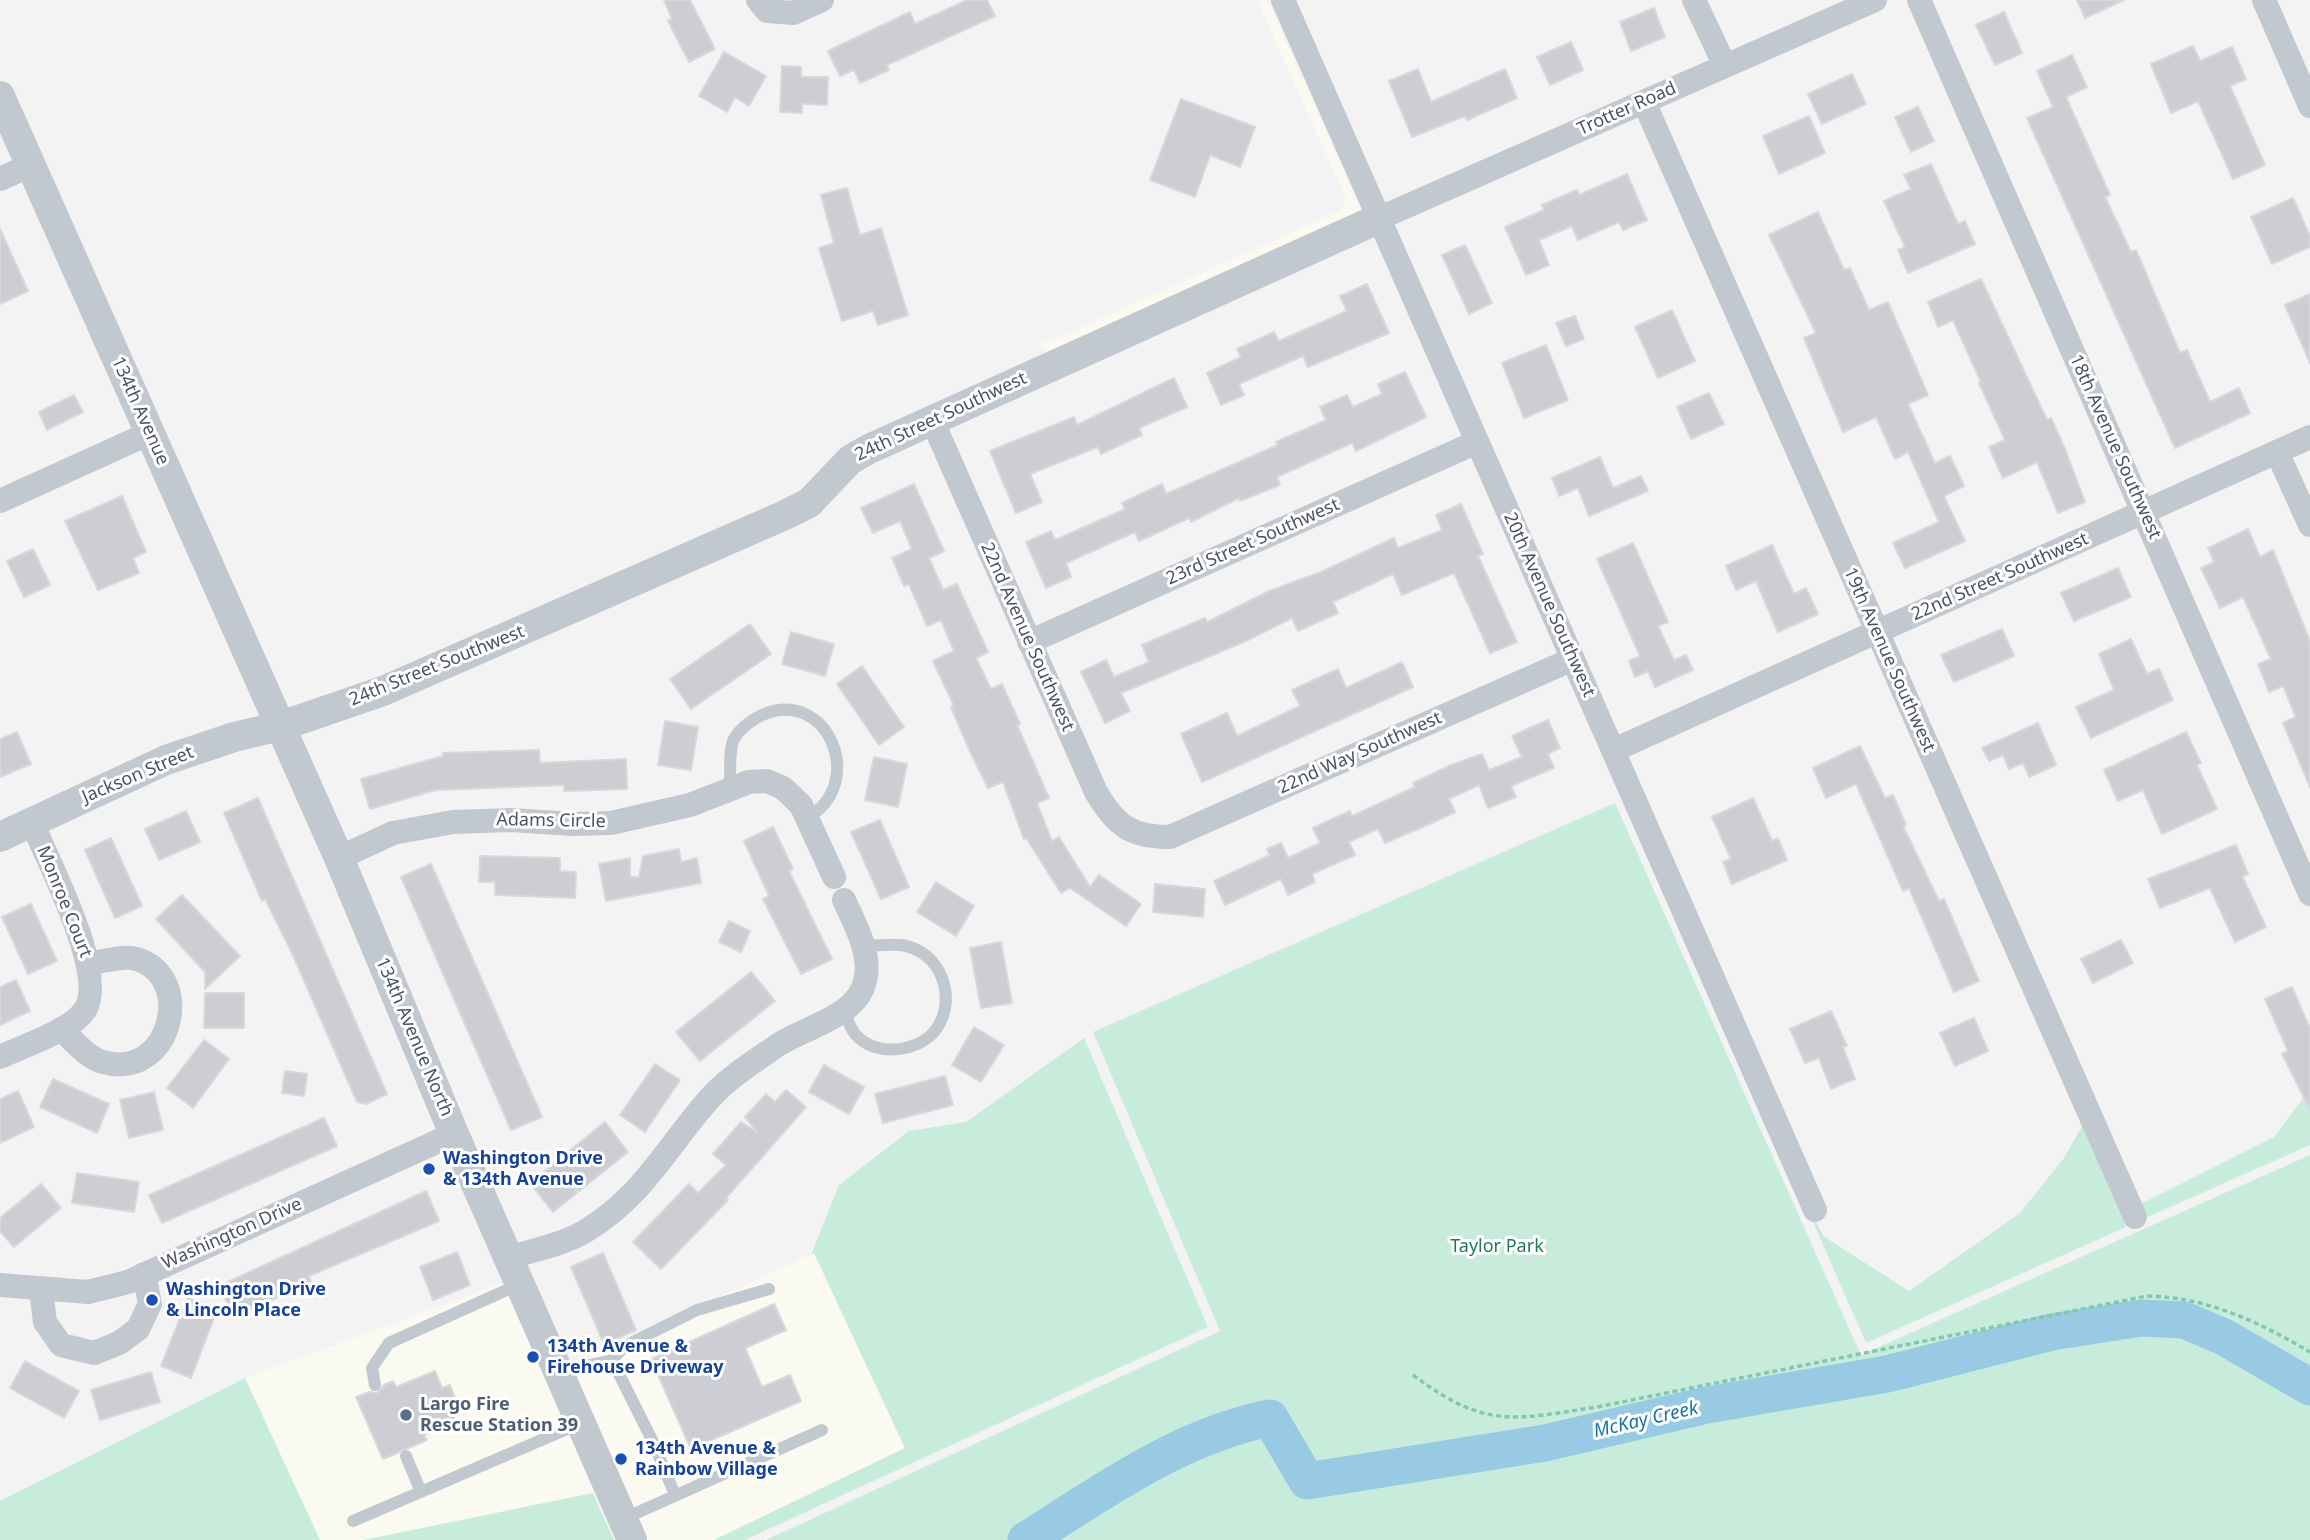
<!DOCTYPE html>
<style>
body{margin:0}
canvas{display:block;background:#f4f3f3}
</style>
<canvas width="2310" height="1540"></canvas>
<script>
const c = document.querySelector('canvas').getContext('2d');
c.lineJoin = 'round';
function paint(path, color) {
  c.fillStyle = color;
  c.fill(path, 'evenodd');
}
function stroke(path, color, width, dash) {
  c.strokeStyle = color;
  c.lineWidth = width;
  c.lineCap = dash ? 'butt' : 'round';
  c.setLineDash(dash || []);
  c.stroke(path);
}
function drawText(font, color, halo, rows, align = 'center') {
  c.font = font + ' "Noto Sans",sans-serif';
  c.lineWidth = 6;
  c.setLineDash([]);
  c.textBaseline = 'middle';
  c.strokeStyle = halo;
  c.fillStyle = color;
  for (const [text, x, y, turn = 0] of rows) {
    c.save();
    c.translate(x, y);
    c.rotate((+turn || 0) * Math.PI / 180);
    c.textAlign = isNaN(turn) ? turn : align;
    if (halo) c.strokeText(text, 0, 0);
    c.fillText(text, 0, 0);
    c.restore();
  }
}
paint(new Path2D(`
 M 1257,0 L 1267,0 L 1363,215 L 1048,356 L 1040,339 L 1049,342 L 1341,210 L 1346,198 Z
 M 814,1253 L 905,1448 L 714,1540 L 645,1540 L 569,1367 Z
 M 506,1282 L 619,1540 L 614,1540 L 592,1493 L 364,1540 L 320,1540 L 245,1378 Z`), '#fbfaf0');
paint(new Path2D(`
 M 1615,803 L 1861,1355 L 2310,1155 L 2310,1540 L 766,1540 L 1220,1331 L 1093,1032 Z
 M 1084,1038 L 1208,1327 L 745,1540 L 714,1540 L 905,1448 L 814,1253 L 811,1255 L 839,1185 L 909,1131 L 966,1122 Z
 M 2310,1089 L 2310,1145 L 2148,1217 L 2141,1204 L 2274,1137 Z
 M 2082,1126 L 2126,1227 L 1866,1343 L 1813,1222 L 1816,1221 L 1823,1236 L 1909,1291 L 2020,1213 L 2064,1158 Z
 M 245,1378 L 320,1540 L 0,1540 L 0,1501 Z
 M 593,1493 L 614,1540 L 364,1540 Z`), '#c7ecdb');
stroke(new Path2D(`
 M 1026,1540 C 1103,1492 1179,1436 1270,1418 L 1307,1481 L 1545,1443 L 1707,1405 L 1887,1374 L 2052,1332 L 2141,1318 L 2184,1320 L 2224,1337 L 2310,1387`), '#99cae4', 37);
const building = new Path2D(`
 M 664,0 L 690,0 L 715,49 L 689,62 L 668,21 L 672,19 Z
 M 967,0 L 987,0 L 995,16 L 887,65 L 889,70 L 860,83 L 854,70 L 840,76 L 828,51 L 910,12 L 915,24 Z
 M 2077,0 L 2124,0 L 2085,18 Z
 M 1654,8 L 1665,37 L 1631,51 L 1620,22 Z
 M 2004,12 L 2022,53 L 1995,65 L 1976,25 Z
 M 1571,42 L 1583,70 L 1550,85 L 1537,57 Z
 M 2193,46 L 2200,61 L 2232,47 L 2246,79 L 2230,86 L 2265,165 L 2233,179 L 2198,101 L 2171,113 L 2151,64 Z
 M 724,52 L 766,76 L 749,106 L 735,97 L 727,112 L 699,96 Z
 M 2072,55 L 2087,87 L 2066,97 L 2110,195 L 2105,197 L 2131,252 L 2136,250 L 2180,353 L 2187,350 L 2210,402 L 2239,388 L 2250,413 L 2175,448 L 2027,118 L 2053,107 L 2037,71 Z
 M 782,66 L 801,67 L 801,77 L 828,77 L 827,105 L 802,104 L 802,113 L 780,112 Z
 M 1418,69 L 1431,102 L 1505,69 L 1517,98 L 1467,120 L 1465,116 L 1412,137 L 1389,81 Z
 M 1852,74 L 1866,104 L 1822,124 L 1808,94 Z
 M 1181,99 L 1255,127 L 1240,167 L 1210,155 L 1195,197 L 1150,180 Z
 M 1918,107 L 1934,141 L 1911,152 L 1895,117 Z
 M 1809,116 L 1825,153 L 1779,174 L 1763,136 Z
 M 1931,164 L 1958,224 L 1965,221 L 1975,244 L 1908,273 L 1898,250 L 1905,247 L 1884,201 L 1911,189 L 1904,175 Z
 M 1627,174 L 1647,220 L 1623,230 L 1619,222 L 1578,240 L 1572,226 L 1539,240 L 1549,265 L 1526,275 L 1505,227 L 1544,210 L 1542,205 L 1577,190 L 1579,195 Z
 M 847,188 L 860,235 L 881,228 L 908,315 L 878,325 L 873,311 L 842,321 L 819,248 L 834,243 L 821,195 Z
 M 2293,198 L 2310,236 L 2310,247 L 2272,264 L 2251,217 Z
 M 1818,212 L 1844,270 L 1850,268 L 1869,310 L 1888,302 L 1928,395 L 1908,404 L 1935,463 L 1950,456 L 1964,486 L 1944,496 L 1965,541 L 1905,568 L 1893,543 L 1939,522 L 1908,452 L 1895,459 L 1876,417 L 1843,432 L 1804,338 L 1816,333 L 1769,235 Z
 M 0,229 L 28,291 L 0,304 Z
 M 1465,245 L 1492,303 L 1469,314 L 1442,255 Z
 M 1981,279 L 2047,420 L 2051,418 L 2065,449 L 2085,502 L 2058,513 L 2037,462 L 2003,478 L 1989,447 L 2005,440 L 1979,383 L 1981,382 L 1953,320 L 1938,327 L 1928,302 Z
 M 1367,284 L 1389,333 L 1308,367 L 1303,356 L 1239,384 L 1244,395 L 1221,405 L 1207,373 L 1241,357 L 1237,349 L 1274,332 L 1279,341 L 1347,311 L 1340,296 Z
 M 2310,294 L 2310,363 L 2285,305 Z
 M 1672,310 L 1695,361 L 1658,378 L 1635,327 Z
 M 1575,316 L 1584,339 L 1566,346 L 1556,323 Z
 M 1546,345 L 1568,400 L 1524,418 L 1502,363 Z
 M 1405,372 L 1426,417 L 1356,451 L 1352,443 L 1277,477 L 1280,485 L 1240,501 L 1239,498 L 1191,522 L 1189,518 L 1139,541 L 1135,532 L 1066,563 L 1071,577 L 1046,588 L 1026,542 L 1051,531 L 1055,540 L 1125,509 L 1122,503 L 1162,484 L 1166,494 L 1278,445 L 1276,442 L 1326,420 L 1320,407 L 1347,395 L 1353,407 L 1382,394 L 1378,384 Z
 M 1174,378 L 1187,407 L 1139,428 L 1142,435 L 1101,454 L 1098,447 L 1030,474 L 1042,502 L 1016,513 L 990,451 L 1074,417 L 1077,425 Z
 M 1709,393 L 1724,424 L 1691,439 L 1677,407 Z
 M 74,395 L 83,412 L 47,430 L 39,412 Z
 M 1600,457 L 1613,488 L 1641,476 L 1648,491 L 1589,516 L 1578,488 L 1559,496 L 1552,478 Z
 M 914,484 L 944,551 L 929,558 L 943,590 L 957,584 L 988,652 L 976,658 L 991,689 L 1002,684 L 1020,724 L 1017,725 L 1049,798 L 1037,803 L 1052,841 L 1059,837 L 1090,887 L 1099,875 L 1141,904 L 1126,926 L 1070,888 L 1061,893 L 1026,838 L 1024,839 L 1003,782 L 988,788 L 968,747 L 951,707 L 954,706 L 933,661 L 954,651 L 941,620 L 927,626 L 909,584 L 904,586 L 892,558 L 912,549 L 900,521 L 873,533 L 861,508 Z
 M 122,496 L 146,552 L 133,558 L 139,573 L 98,590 L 65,521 Z
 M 1461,504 L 1483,554 L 1478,556 L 1517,642 L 1490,653 L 1454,573 L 1402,595 L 1393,574 L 1333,602 L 1338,613 L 1298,631 L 1292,618 L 1244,642 L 1121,693 L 1130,711 L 1105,723 L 1081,672 L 1106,660 L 1114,677 L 1149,662 L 1142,645 L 1205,618 L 1207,622 L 1269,591 L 1321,572 L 1394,538 L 1398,548 L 1442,530 L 1436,515 Z
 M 2248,529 L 2260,557 L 2273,550 L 2310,641 L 2310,787 L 2283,723 L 2296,717 L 2283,686 L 2269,692 L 2258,664 L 2271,659 L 2243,597 L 2220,608 L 2201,568 L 2214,562 L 2208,548 Z
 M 1633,543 L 1668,622 L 1658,626 L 1674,660 L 1686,655 L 1693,670 L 1655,687 L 1648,671 L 1635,677 L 1629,661 L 1640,656 L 1597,559 Z
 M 1772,545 L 1794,594 L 1806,588 L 1818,614 L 1778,632 L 1756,581 L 1736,590 L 1726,566 Z
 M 33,549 L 50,585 L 24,597 L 7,561 Z
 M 2118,568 L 2131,597 L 2074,621 L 2061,593 Z
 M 750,624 L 771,654 L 691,709 L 670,679 Z
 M 2002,629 L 2014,656 L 1954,682 L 1941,655 Z
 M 791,632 L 834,644 L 825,676 L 782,664 Z
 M 2131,639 L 2147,674 L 2159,669 L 2173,700 L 2091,738 L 2076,707 L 2114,690 L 2099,654 Z
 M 1402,662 L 1413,687 L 1202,782 L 1181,734 L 1227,713 L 1237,736 L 1300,706 L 1292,690 L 1338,669 L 1346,688 Z
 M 862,666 L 904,727 L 879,745 L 837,684 Z
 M 1548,720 L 1560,748 L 1548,754 L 1554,768 L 1511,786 L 1516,797 L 1488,808 L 1479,785 L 1449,799 L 1455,812 L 1432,823 L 1385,843 L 1378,829 L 1349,842 L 1355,855 L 1312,874 L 1315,882 L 1288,895 L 1281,879 L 1225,905 L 1214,881 L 1270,855 L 1267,849 L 1281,843 L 1288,858 L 1320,843 L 1313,828 L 1350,811 L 1352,816 L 1415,787 L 1413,783 L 1449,766 L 1482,754 L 1489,770 L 1522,757 L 1512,736 Z
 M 665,721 L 698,727 L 691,770 L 658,765 Z
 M 2038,723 L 2056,765 L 2029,777 L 2023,763 L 2009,769 L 2003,755 L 1989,761 L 1982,748 Z
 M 17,732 L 31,764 L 0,777 L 0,739 Z
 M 2186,732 L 2201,763 L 2197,765 L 2217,809 L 2162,834 L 2143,790 L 2118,801 L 2104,770 Z
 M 1860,746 L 1885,798 L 1893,795 L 1906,825 L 1903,826 L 1939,901 L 1944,899 L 1979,981 L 1954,992 L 1909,888 L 1903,891 L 1856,784 L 1826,798 L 1813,768 Z
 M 539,750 L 540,763 L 626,759 L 627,789 L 564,791 L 564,785 L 436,790 L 370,809 L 361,779 L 443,756 L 443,753 Z
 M 874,757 L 907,764 L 898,807 L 865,800 Z
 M 258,798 L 387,1094 L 366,1104 L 357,1102 L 292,953 L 265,899 L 262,901 L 224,813 Z
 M 1753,798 L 1772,841 L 1778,838 L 1787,860 L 1732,884 L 1723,862 L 1731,859 L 1712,817 Z
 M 186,811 L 200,842 L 159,860 L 145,829 Z
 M 880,820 L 909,887 L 881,899 L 851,832 Z
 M 773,827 L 793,869 L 789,871 L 832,959 L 801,974 L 763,899 L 769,896 L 744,841 Z
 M 111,838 L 142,906 L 115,918 L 85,850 Z
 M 2236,845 L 2248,874 L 2242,876 L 2266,927 L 2235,942 L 2210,888 L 2160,908 L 2148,879 Z
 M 679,849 L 681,862 L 697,858 L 701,883 L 606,901 L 599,864 L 630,858 L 630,877 L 639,877 L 643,856 Z
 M 480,856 L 560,858 L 560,871 L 576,872 L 575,898 L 495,895 L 495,882 L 479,882 Z
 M 431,864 L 542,1117 L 511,1130 L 401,877 Z
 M 936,882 L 974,906 L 956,936 L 917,912 Z
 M 1155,884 L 1205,889 L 1203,917 L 1153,912 Z
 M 182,895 L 240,956 L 205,989 L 205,972 L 156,919 Z
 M 31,904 L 57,961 L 28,974 L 2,917 Z
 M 729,921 L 750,931 L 741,952 L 719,942 Z
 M 2121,940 L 2133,963 L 2093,983 L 2081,959 Z
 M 1001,942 L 1012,1003 L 981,1008 L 970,948 Z
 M 751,972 L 775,1001 L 700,1061 L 676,1032 Z
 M 16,980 L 30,1011 L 0,1025 L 0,987 Z
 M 2292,987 L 2310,1028 L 2310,1110 L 2282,1054 L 2288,1051 L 2265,999 Z
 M 205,993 L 244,993 L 244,1028 L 204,1028 Z
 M 1831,1011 L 1847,1046 L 1843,1047 L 1855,1079 L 1831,1089 L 1819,1058 L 1805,1063 L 1790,1029 Z
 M 1974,1018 L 1988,1051 L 1955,1066 L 1940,1033 Z
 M 974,1027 L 1004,1045 L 981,1082 L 952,1065 Z
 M 204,1040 L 229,1059 L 193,1108 L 167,1088 Z
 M 655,1064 L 680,1080 L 645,1132 L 620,1115 Z
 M 824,1065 L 864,1087 L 849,1114 L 809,1092 Z
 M 285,1071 L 307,1074 L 304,1096 L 282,1093 Z
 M 945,1076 L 953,1105 L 883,1123 L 875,1094 Z
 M 53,1079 L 109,1104 L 97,1133 L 40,1107 Z
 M 786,1090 L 806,1107 L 726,1198 L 728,1200 L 661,1269 L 633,1242 L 689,1184 L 698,1193 L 726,1165 L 713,1154 L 741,1122 L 758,1133 L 745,1117 L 766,1094 L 775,1102 Z
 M 18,1091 L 34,1127 L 0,1143 L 0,1099 Z
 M 154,1092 L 163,1130 L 129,1138 L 120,1100 Z
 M 324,1118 L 337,1146 L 162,1223 L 149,1195 Z
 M 605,1122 L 628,1152 L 579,1191 L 574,1186 L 577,1193 L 553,1212 L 530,1183 Z
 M 77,1173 L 139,1182 L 134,1212 L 72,1203 Z
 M 41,1184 L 61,1208 L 14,1247 L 0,1231 L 0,1218 Z
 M 426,1191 L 439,1221 L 309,1276 L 311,1282 L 234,1317 L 219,1286 Z
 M 457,1252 L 470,1285 L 433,1300 L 420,1267 Z
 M 603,1253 L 636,1330 L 604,1344 L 571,1267 Z
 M 188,1298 L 217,1310 L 191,1378 L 161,1366 Z
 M 774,1304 L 786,1330 L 745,1348 L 762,1387 L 790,1375 L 801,1401 L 691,1449 L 651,1359 Z
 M 25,1361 L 79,1391 L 64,1418 L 10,1388 Z
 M 435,1371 L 442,1388 L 450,1385 L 457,1403 L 450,1406 L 456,1422 L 424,1435 L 427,1440 L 383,1459 L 356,1397 L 369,1392 L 377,1393 L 384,1385 L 393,1381 L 396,1387 Z
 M 151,1372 L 160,1402 L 100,1420 L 91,1390 Z`);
paint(building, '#cdced4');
stroke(building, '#d7d8dd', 2);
stroke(new Path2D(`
 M 1413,1375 C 1485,1429 1512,1420 1597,1407 L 2147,1296 C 2207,1297 2259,1322 2310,1352`), '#82c7af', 3.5, [5, 3.5]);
stroke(new Path2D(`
 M 730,788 C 731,775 728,751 734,739 C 739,729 753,719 762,715 C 828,686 868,784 807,818
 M 844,1010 C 847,1018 850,1029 856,1035 C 876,1058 921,1052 937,1028 C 958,997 940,950 901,945 C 889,944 876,946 863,946
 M 612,1360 L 653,1442 L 675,1495
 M 561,1378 L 581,1367 L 612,1360 L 625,1346 L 697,1310 L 769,1289
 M 375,1385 L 372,1368 L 389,1343 L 520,1284
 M 406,1456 L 421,1492
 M 623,1519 L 822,1430
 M 353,1521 L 581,1423`), '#c2c8cf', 12);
stroke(new Path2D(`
 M 758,0 L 767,11 L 793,13 L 822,0
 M 1283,0 L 1815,1210
 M 1694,0 L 1725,66
 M 1919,0 L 2310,894
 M 2264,0 L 2310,106
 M 1644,102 L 2135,1217
 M 0,179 L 31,165
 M 1380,218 L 1875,0
 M 932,420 L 1096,792 C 1116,826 1131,837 1170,837 L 1573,659
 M 2277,452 L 2310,525
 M 0,501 L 150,433
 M 1029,642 L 1477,442
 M 1614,750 L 2310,437
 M 339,858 L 393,833 L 453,822 L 511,820 L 573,824 L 611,823 L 690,805 L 749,782 L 767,781 L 783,788 L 801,805 L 834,877
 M 61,1029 C 74,1041 86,1057 103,1062 C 172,1082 198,972 132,958 C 120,956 102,962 89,963
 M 0,1057 C 23,1046 71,1031 85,1010 C 108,974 48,862 32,822
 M 509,1258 C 532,1250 562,1245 584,1232 C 641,1198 663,1153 704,1105 C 724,1080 752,1063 778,1045 C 805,1027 857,1017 865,981 C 872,954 855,924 844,900
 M 0,1285 L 88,1292 L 128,1282 L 454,1134
 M 41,1290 L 45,1322 L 61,1345 L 94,1353 L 119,1343 L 138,1329 L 150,1304 L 144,1274`), '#c2c8cf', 24);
stroke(new Path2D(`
 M 0,96 L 339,858 L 454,1134 L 632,1540
 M 0,837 L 166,760 L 234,737 L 281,726 L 383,691 L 785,515 L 809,503 L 850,460 L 869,449 L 1380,218`), '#c2c8cf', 30);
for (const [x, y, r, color] of [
 [429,1169,7,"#1a4fb4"],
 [152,1300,7,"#1a4fb4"],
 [533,1357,7,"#1a4fb4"],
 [406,1415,7,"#5c6f8a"],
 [621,1459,7,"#1a4fb4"]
]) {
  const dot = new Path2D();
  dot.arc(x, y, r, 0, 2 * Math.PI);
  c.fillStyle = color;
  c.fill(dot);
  stroke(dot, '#fff', 2.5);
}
drawText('18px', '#4c535e', '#fff', [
 ["Trotter Road",1627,109,-24],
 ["134th Avenue",140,411,66],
 ["24th Street Southwest",941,417,-25],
 ["18th Avenue Southwest",2115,447,66],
 ["23rd Street Southwest",1253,542,-24],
 ["22nd Street Southwest",2000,577,-24],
 ["20th Avenue Southwest",1549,605,66],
 ["22nd Avenue Southwest",1027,637,66],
 ["19th Avenue Southwest",1889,660,66],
 ["24th Street Southwest",437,666,-22],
 ["22nd Way Southwest",1360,753,-24],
 ["Jackson Street",138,775,-23],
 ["Adams Circle",551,821,1],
 ["Monroe Court",64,902,68],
 ["134th Avenue North",414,1037,67],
 ["Washington Drive",232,1234,-24]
]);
drawText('bold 18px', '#164399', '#fff', [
 ["Washington Drive",443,1159],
 ["& 134th Avenue",443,1180],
 ["Washington Drive",166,1290],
 ["& Lincoln Place",166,1311],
 ["134th Avenue &",547,1347],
 ["Firehouse Driveway",547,1368],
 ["134th Avenue &",635,1449],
 ["Rainbow Village",635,1470]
], 'left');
drawText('18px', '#227a5a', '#fff', [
 ["Taylor Park",1497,1247]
]);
drawText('bold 18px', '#4e5e75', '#fff', [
 ["Largo Fire",420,1405],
 ["Rescue Station 39",420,1426]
], 'left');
drawText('italic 19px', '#1c73a1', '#fff', [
 ["McKay Creek",1646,1420,-13]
]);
</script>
